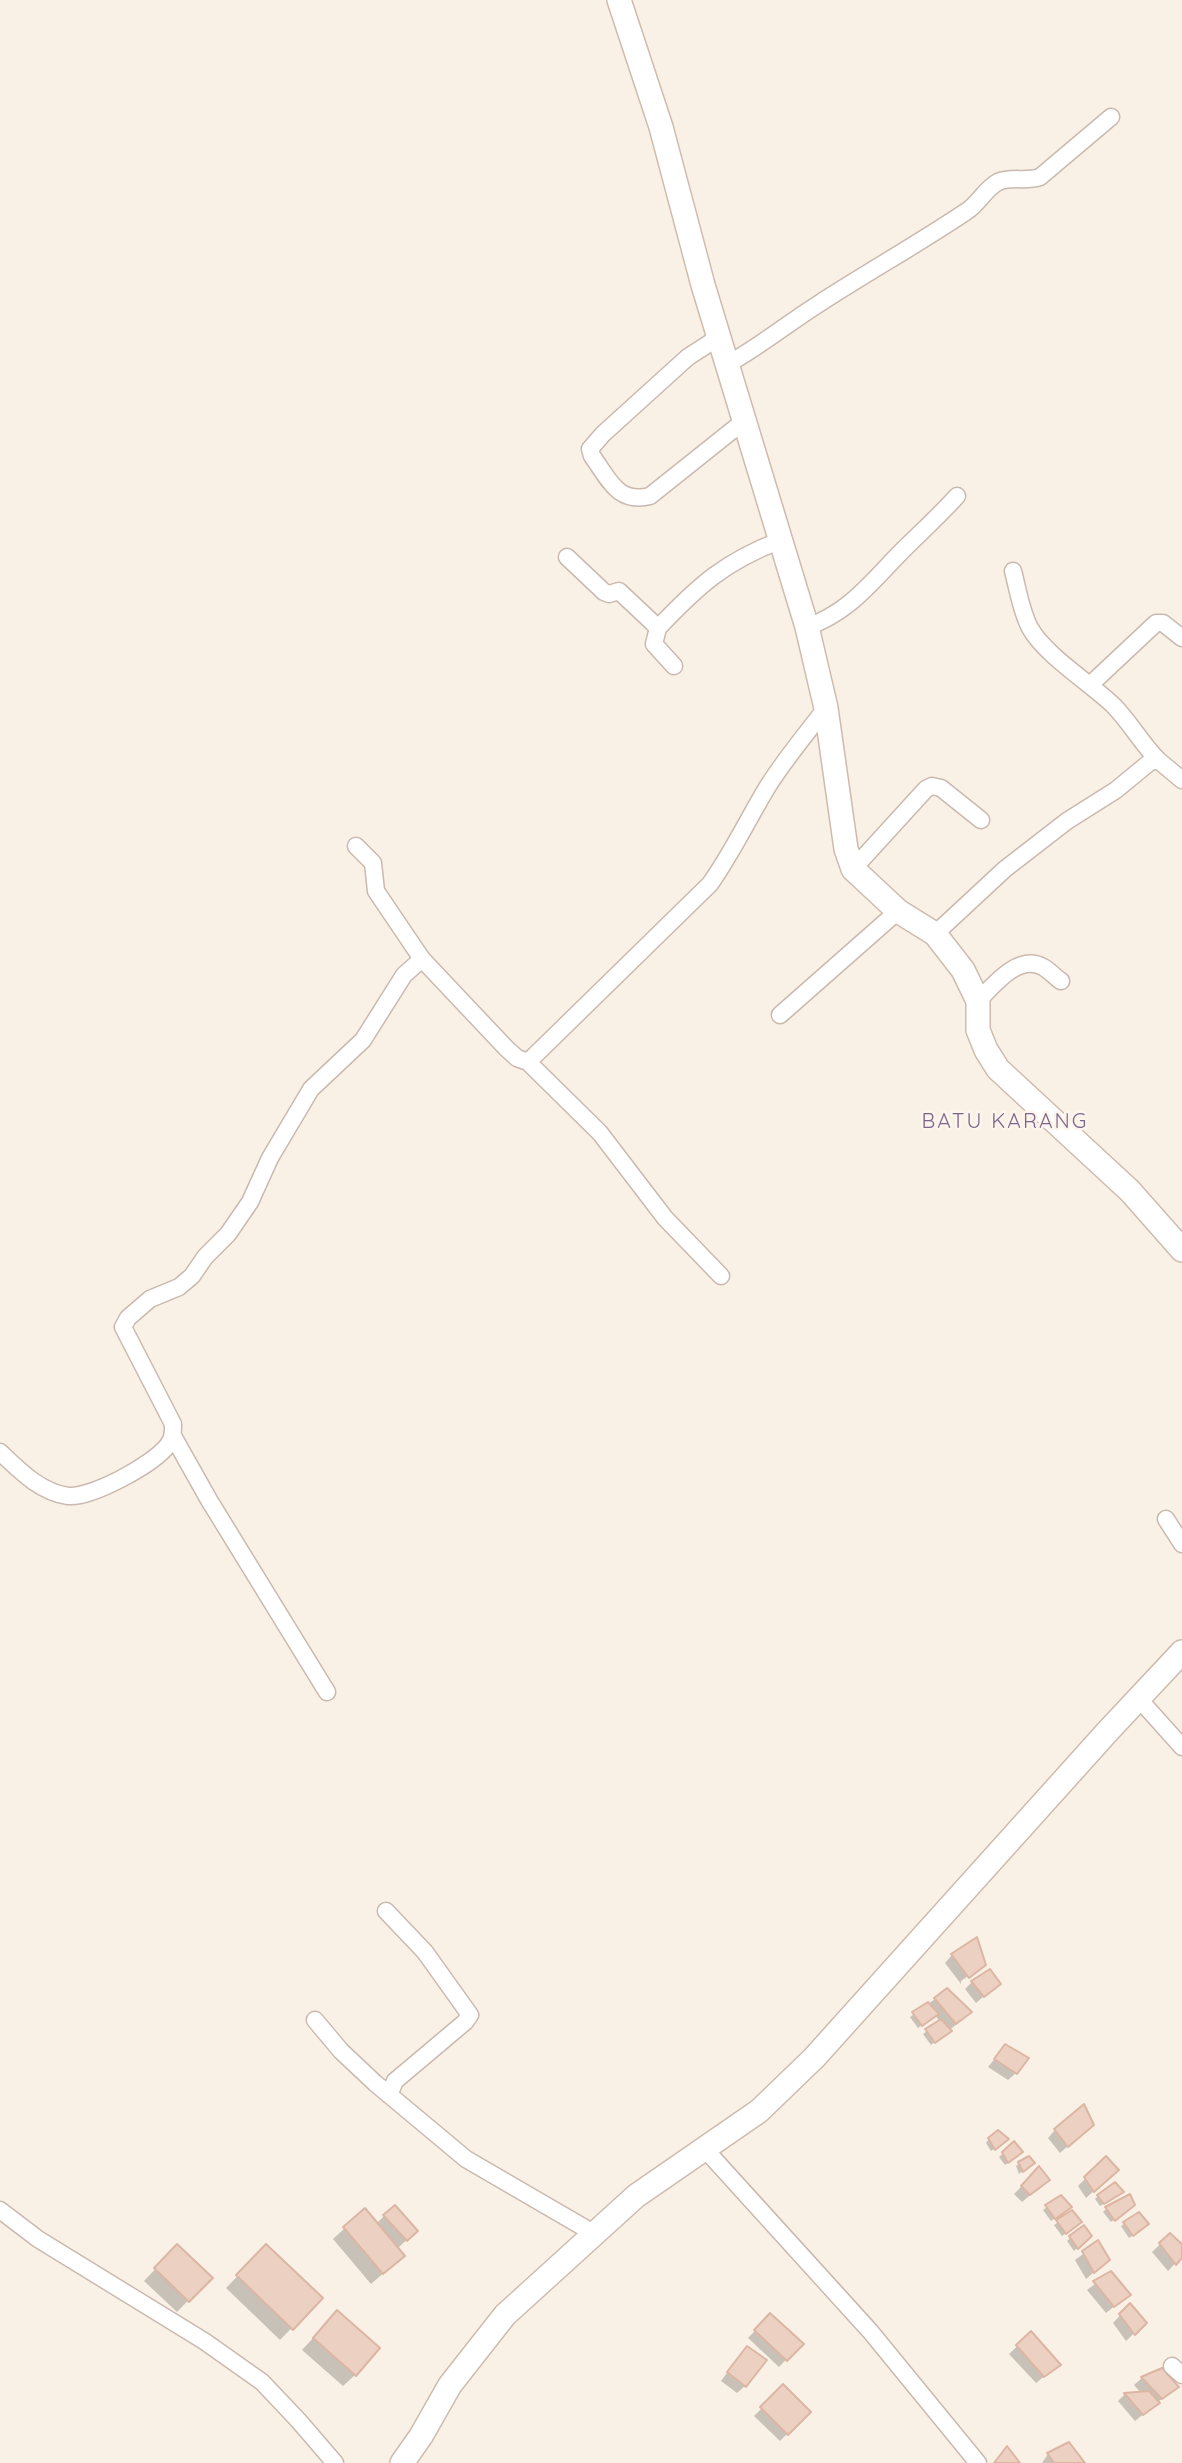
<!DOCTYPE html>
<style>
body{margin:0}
canvas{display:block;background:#f9f1e6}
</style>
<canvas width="1182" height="2463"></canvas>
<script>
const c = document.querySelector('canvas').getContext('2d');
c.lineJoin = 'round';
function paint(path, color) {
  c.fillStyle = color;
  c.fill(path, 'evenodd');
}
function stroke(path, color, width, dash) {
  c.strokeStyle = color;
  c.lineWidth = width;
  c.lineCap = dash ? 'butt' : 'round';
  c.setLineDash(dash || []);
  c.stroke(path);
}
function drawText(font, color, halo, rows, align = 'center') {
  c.font = font + ' Quicksand,sans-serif';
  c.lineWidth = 5;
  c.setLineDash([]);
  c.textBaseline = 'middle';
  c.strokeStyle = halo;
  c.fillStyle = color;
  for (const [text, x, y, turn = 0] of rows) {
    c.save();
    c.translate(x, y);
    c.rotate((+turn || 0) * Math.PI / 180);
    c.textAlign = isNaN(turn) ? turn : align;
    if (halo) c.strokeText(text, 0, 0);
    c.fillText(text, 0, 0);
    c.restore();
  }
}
paint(new Path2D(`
 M 952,1955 L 978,1969 L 961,1981 L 961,1984 L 945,1963 Z
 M 972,1982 L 998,1984 L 976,2003 L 965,1989 Z
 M 935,1999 L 963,2019 L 931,2045 L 923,2034 L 940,2022 L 935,2015 L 918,2028 L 910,2017 Z
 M 1005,2046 L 1016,2073 L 1008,2080 L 988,2067 Z
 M 1055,2130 L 1084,2132 L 1060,2153 L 1048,2138 Z
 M 989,2139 L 1003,2142 L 991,2151 L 986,2143 Z
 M 1014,2143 L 1018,2155 L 1005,2165 L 999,2157 Z
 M 1106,2158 L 1109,2177 L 1086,2198 L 1078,2186 Z
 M 1019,2163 L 1033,2163 L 1019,2174 L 1016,2166 Z
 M 1039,2169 L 1040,2187 L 1022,2202 L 1014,2194 Z
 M 1119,2195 L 1100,2206 L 1095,2199 L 1098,2196 Z
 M 1061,2197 L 1066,2210 L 1051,2221 L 1043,2210 Z
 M 1133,2205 L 1111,2222 L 1103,2212 L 1106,2209 Z
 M 1072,2212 L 1077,2225 L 1062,2236 L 1054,2225 Z
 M 1139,2214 L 1144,2227 L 1129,2238 L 1121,2226 Z
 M 384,2216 L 416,2231 L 397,2249 L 403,2256 L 371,2284 L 333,2239 L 345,2228 L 376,2224 Z
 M 1170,2235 L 1182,2246 L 1182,2256 L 1168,2271 L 1152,2252 Z
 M 1090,2236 L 1074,2251 L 1067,2241 L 1070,2238 Z
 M 1098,2243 L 1108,2260 L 1086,2279 L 1075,2260 Z
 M 177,2246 L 210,2278 L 177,2312 L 144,2281 Z
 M 266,2247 L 321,2298 L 280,2340 L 226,2288 Z
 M 1110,2273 L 1129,2294 L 1106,2313 L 1087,2290 Z
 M 1130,2305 L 1145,2323 L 1126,2341 L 1113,2323 Z
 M 770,2315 L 801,2344 L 779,2367 L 748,2338 Z
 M 326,2324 L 355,2375 L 343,2386 L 302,2350 Z
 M 1031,2333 L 1059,2365 L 1036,2383 L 1009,2354 Z
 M 740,2355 L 745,2386 L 737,2393 L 721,2381 Z
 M 1162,2370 L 1176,2387 L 1135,2421 L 1118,2401 L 1125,2394 L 1141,2393 L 1134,2385 L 1142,2378 Z
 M 783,2387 L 809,2412 L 780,2441 L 754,2416 Z
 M 1048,2454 L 1083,2463 L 1042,2463 Z`), '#0003');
const building = new Path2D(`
 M 977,1937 L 986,1965 L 969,1978 L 951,1954 Z
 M 990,1969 L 1001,1984 L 984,1997 L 971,1981 Z
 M 947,1988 L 972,2012 L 956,2024 L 934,1998 Z
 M 928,2002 L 939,2014 L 922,2026 L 912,2012 Z
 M 941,2019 L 952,2031 L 935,2043 L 925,2029 Z
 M 1005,2044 L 1029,2058 L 1017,2074 L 994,2059 Z
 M 1084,2104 L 1094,2125 L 1068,2147 L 1054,2129 Z
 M 998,2130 L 1009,2139 L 995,2150 L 988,2138 Z
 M 1014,2141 L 1023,2152 L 1008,2163 L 1002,2152 Z
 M 1029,2156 L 1035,2163 L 1023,2172 L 1018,2162 Z
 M 1106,2156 L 1119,2170 L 1094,2192 L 1084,2177 Z
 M 1039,2166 L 1050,2180 L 1030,2195 L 1021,2186 Z
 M 1115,2182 L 1124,2192 L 1104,2204 L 1097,2195 Z
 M 1130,2194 L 1135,2205 L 1115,2221 L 1105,2207 Z
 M 1061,2195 L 1072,2207 L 1055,2219 L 1045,2205 Z
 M 395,2205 L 418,2231 L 407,2241 L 383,2215 Z
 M 365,2208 L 405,2256 L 383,2274 L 343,2227 Z
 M 1072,2210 L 1082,2222 L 1066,2234 L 1056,2220 Z
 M 1139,2212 L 1149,2224 L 1133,2236 L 1123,2222 Z
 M 1084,2225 L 1092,2236 L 1078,2249 L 1069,2236 Z
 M 1170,2233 L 1182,2244 L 1182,2258 L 1176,2265 L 1159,2243 Z
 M 1098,2240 L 1110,2260 L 1094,2273 L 1082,2251 Z
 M 177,2244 L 213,2278 L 189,2302 L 154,2268 Z
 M 266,2244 L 323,2298 L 293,2330 L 236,2275 Z
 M 1111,2271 L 1131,2295 L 1114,2307 L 1093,2281 Z
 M 1130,2303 L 1147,2323 L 1135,2335 L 1119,2314 Z
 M 337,2310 L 380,2348 L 356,2376 L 313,2338 Z
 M 770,2313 L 804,2344 L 787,2361 L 754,2330 Z
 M 1031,2331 L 1061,2365 L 1044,2377 L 1016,2345 Z
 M 747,2346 L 767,2360 L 746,2387 L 727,2372 Z
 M 1162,2368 L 1179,2387 L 1162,2399 L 1141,2377 Z
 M 783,2384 L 811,2412 L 788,2435 L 760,2407 Z
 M 1149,2391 L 1160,2403 L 1143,2415 L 1124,2393 Z
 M 1069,2442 L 1085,2463 L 1054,2463 L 1047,2453 Z
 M 1007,2446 L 1020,2463 L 994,2463 Z`);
paint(building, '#ecd0c1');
stroke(building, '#dcb6a3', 2);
const street = new Path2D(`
 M 719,337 L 688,357 L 603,434 L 590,449 L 592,456 C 609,479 617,504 650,496 L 744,421
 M 728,364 C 759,347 787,324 817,305 C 866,273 918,244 967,211 C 978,204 986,188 998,182 C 1011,176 1026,182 1040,177 L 1111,117
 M 567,557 L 604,592 L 609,594 L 619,591 L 653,623 L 658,628 L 654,644 L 674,666
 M 1013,571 C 1018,590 1021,611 1030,628 C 1045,655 1090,683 1113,705 C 1130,722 1141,743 1158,760
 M 807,627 C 850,612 872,581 903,550 C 921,532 940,515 957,496
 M 658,628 C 699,585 724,562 781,540
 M 1091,684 L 1156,623 L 1163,623 L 1182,638
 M 356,846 L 373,863 L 376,891 L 422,959
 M 853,869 L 926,789 L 932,786 L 941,788 L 981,820
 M 935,934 L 1005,869 L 1067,821 L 1116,790 L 1150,762 L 1158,760 L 1182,780
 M 978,1001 C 993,986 1018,953 1043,967 C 1049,970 1055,977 1061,981
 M 780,1015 L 898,911
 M 528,1062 L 600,1133 L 665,1218 L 721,1276
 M 173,1436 L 209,1500 L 327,1692
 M 0,1452 C 19,1470 40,1492 68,1496 C 92,1498 154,1464 168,1445 C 173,1438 173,1433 173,1424 L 123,1327 L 128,1318 L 150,1299 L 179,1287 L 192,1276 L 205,1257 L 228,1234 L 250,1202 L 270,1158 L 311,1089 L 363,1040 L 404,975 L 422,959 L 506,1048 L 517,1058 L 528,1062 L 710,884 C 732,853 748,819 768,786 C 785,759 806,734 826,708
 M 1166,1519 L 1182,1544
 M 1139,1699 L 1182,1747
 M 386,1911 L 425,1952 L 470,2015 L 465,2022 L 395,2081 L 389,2095
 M 315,2020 L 341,2051 L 375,2083 L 466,2159 L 595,2234
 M 704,2148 L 870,2331 L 978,2463
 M 0,2210 L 38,2239 L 204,2341 L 262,2382 L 298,2420 L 335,2463
 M 1172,2366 L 1182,2375`);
const secondary = new Path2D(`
 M 619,0 L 661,127 L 703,285 L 807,627 L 826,708 L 846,849 L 853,869 L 898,911 L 935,934 L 963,970 L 978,1001 L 978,1030 L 986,1050 L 998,1069 L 1130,1191 L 1182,1250
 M 402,2463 L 421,2436 L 450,2385 L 505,2315 L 636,2196 L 759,2111 L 814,2058 L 1108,1731 L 1182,1652`);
stroke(street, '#cab9ae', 19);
stroke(secondary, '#cebbae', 26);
stroke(street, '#fff', 16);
stroke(secondary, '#fff', 23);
c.letterSpacing = '2px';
drawText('21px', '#7d668c', '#fdf5ec', [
 ["BATU KARANG",1005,1122]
]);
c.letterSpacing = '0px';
</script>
